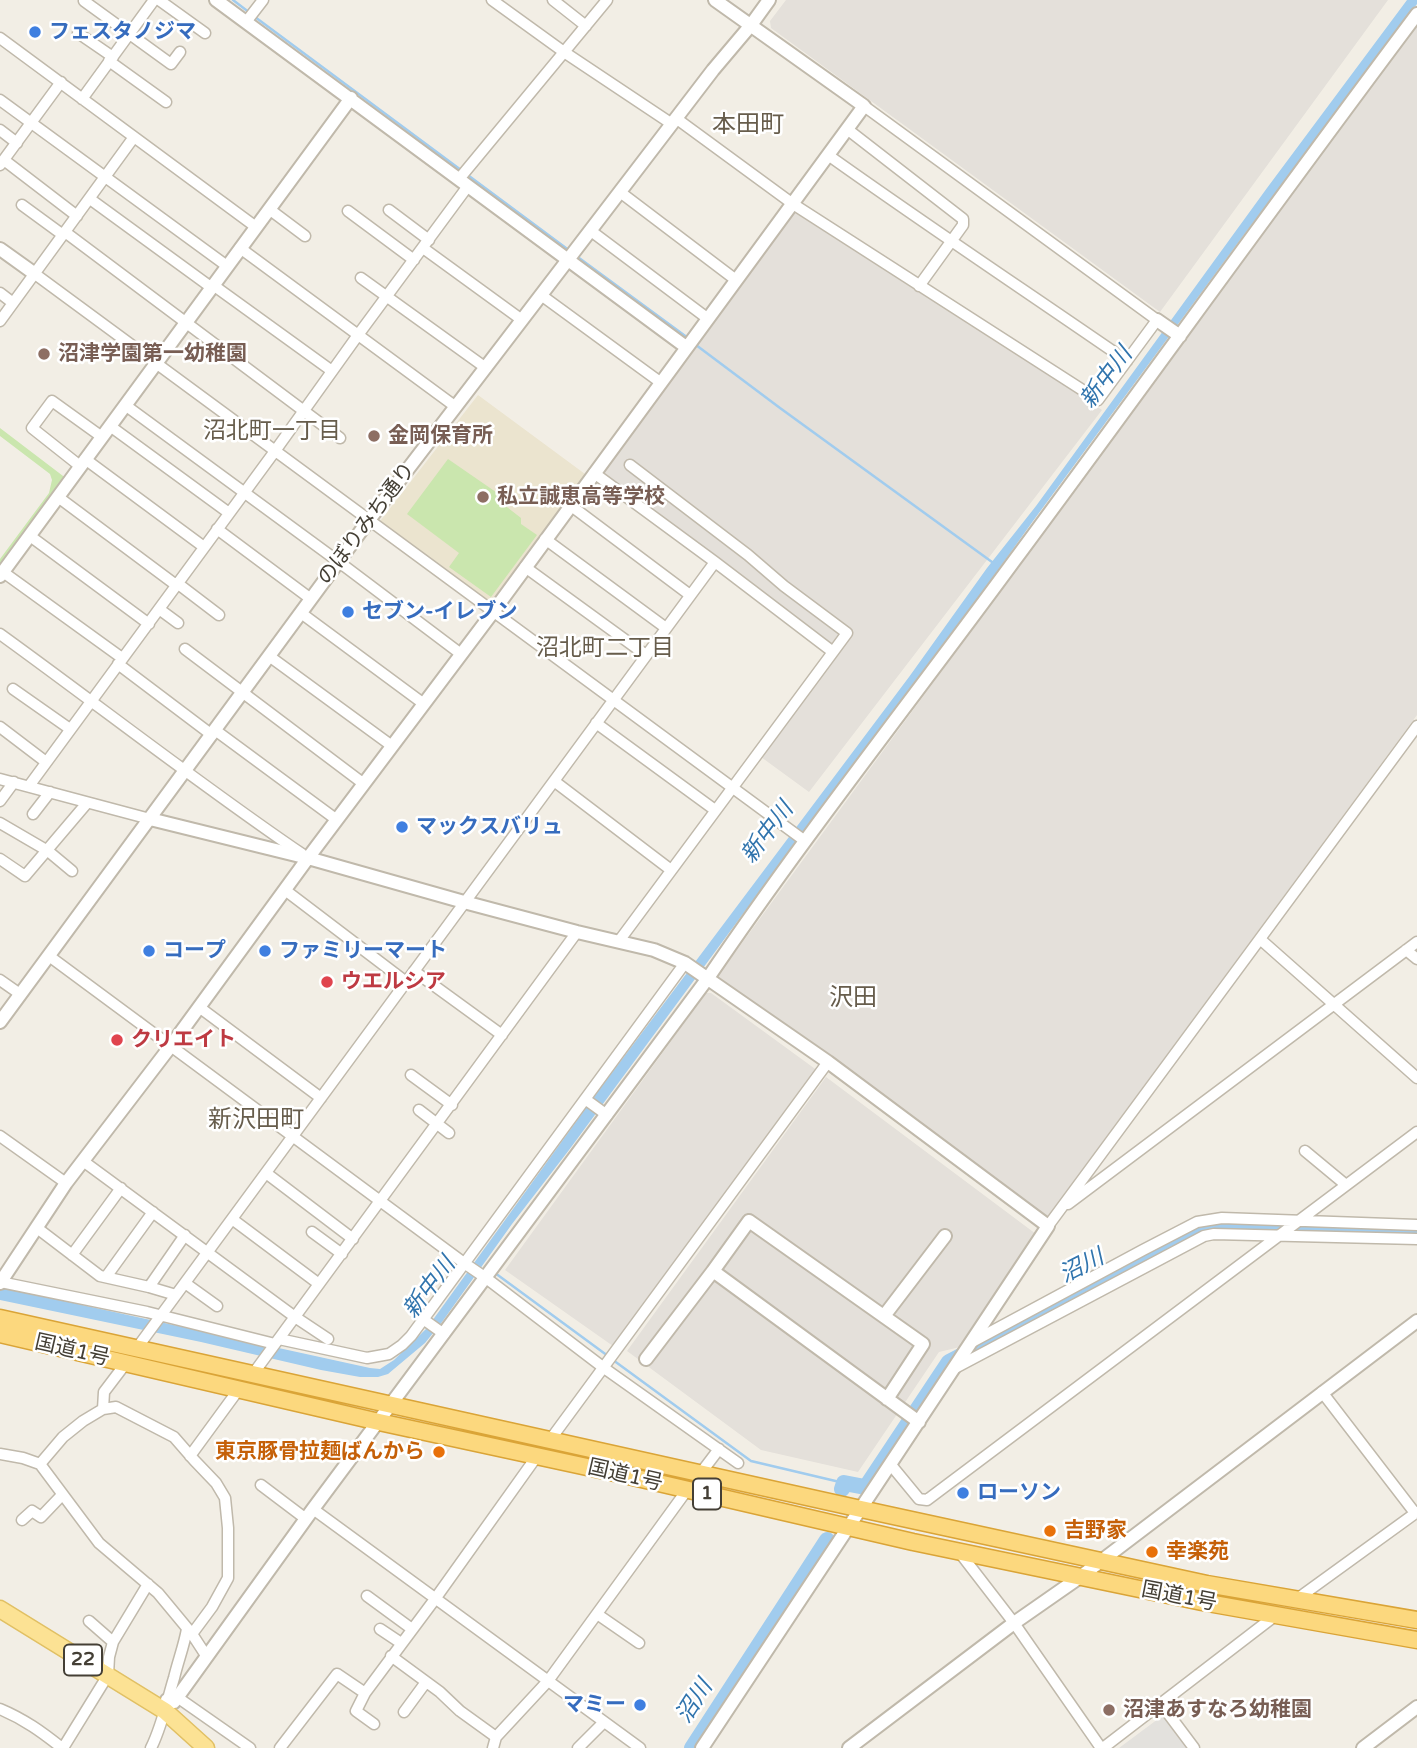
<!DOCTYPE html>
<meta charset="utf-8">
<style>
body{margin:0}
canvas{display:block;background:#f2eee5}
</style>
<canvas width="1417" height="1748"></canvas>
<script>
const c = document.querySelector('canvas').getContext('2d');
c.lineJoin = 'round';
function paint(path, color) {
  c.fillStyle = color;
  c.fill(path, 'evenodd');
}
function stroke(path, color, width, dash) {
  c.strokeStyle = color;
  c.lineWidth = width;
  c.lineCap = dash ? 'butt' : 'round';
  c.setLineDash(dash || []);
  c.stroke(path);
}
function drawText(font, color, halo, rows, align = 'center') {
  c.font = font + ' "Varela Round","Noto Sans JP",sans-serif';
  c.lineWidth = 5;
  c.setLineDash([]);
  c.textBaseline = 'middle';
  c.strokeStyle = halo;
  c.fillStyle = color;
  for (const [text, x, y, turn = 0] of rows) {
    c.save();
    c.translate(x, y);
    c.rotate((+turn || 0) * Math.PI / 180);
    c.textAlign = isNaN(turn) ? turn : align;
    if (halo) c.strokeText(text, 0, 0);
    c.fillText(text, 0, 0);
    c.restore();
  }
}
paint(new Path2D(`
 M 786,0 L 1388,0 L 1160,312 L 771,28 L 770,21 Z
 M 1417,24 L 1417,715 L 1046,1219 L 717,977 Z
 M 796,210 L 1102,410 L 809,792 L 761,757 L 838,650 L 601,475 Z
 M 706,993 L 711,993 L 818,1071 L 613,1346 L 505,1270 Z
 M 826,1077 L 1036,1234 L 960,1347 L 939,1352 L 858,1472 L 761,1450 L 627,1351 Z`), '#e4e0da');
paint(new Path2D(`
 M 478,395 L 585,474 L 489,605 L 381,526 L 381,520 Z`), '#ebe4cf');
paint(new Path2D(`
 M 0,428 L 67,479 L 0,569 L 0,559 L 49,493 L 52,480 L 50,474 L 0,436 Z
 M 448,459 L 506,499 L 503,504 L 521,518 L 521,524 L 537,535 L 491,597 L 449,567 L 459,553 L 407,514 Z`), '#cae6ae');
paint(new Path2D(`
 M 1162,1716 L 1187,1748 L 1119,1748 Z`), '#e3e1dd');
paint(new Path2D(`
 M 1407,0 L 1417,0 L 1417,4 L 1243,236 L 1033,521 L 983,591 L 888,717 L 569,1150 L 512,1224 L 442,1322 L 425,1343 L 388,1374 L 378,1377 L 360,1377 L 321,1370 L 201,1342 L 0,1300 L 0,1287 L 370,1368 L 380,1369 L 394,1360 L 427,1328 L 599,1090 L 909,677 L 987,568 L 1036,506 L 1267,188 Z`), '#a1ccee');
stroke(new Path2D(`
 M 233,0 L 250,13
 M 255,17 L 570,251
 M 575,255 L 688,338
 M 696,345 L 780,408 L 992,562
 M 495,1273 L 608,1356
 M 613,1360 L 751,1461 L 844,1483`), '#a1ccee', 2.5);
stroke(new Path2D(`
 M 842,1489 L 844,1483 L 865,1487 L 868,1484 L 949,1362 L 1203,1230 L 1220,1227 L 1417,1234
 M 692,1748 L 827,1540`), '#a1ccee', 16);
const minor = new Path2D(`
 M 159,0 L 205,33
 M 492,0 L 564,52 L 672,124
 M 553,0 L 586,26
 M 84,1 L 171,64 L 180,52
 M 246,22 L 263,0
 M 78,33 L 113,57
 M 0,38 L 256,227
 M 109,61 L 166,102
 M 82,99 L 154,0
 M 0,100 L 227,266
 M 677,119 L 793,204 L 1098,400 L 1157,320 L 864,106
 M 847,129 L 963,219 L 963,225 L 919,286
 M 0,130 L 17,143
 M 828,155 C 926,225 1027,292 1127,361
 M 4,160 L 77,216
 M 0,165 L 61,82
 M 459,179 L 607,0
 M 620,192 L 736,280
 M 90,199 L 208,285 L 213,285 L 332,371
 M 22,205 L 63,235
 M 269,209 L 305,236
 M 389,210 L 429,240
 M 348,211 L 414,260
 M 591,231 L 707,318
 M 65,232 L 340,438
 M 240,248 L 456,407
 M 423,248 L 522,320
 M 35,274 L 805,841
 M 361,278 L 486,368
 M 0,293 L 13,303
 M 541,295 L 660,382
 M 0,321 L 134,137
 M 125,405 L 339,562 L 461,654
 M 110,426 L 229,513
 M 85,459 L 204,547
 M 630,465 L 748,555 L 784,586 L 847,633 L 833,652
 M 80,466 L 32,428 L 52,401 L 102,437
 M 594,473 L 715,562 L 833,652 L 619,941
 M 58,497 L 176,585
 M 570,505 L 690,595
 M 217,529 L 311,599
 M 30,536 L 149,624
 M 545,539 L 666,628
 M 525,567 L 646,655
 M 3,572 L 122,658
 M 177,583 L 219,615
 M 159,609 L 178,623
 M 301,613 L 424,704
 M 0,634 C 101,707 199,784 302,854
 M 185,649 L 364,784
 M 269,656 L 392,746
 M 118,664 L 212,735
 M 13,689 L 70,729
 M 596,723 L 715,810
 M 0,727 L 46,762
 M 215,730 L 337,820
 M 0,779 L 150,819
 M 554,781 L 671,870
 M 29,786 L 275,451 L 358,335 L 468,186
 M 0,801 L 14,782
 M 33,814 L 50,792
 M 0,823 L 48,851 L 72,871
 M 0,859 L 25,876 L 87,803
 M 285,890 L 406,982
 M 1260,939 L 1417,1078
 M 1406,950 L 1417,959
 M 49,956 L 464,1263 L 486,1278 L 604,1368 L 738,1463
 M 414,971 L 502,1035
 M 0,980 L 20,994
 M 199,1007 L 321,1098
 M 411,1075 L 452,1105
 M 585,1099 L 607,1115
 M 419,1110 L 449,1133
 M 0,1136 L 66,1183
 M 1305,1151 L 1346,1185
 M 83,1161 L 295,1317 L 328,1339
 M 266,1173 L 353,1239
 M 1068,1204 L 1417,942
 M 232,1219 L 319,1284
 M 1048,1226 L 1417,726
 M 37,1228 L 100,1276 L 149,1287 L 176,1295
 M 312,1232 L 342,1254
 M 72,1255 L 121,1188
 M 106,1277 L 153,1212
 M 0,1282 L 147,1312 L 275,1344
 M 185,1283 L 217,1306
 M 149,1287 L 185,1235
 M 423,1319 L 444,1334
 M 279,1339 L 367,1358 L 389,1354 L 402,1345 L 411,1336 L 685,963
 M 972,1342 L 1143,1250 L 1197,1222 L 1222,1218 L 1417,1225
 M 137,1348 L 715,562
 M 955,1368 L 1204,1236 L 1214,1234 L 1417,1239
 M 253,1374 L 577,932
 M 1322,1392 L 1415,1513
 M 103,1409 L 104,1392 L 126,1363
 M 550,1440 L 828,1062
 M 0,1454 L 23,1458 L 40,1464 L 99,1543 L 158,1593 L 192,1634 L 207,1657
 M 190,1456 L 239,1389
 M 40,1464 L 63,1437 L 83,1421 L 103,1409 L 116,1407 L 174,1437 L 194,1460 L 216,1483 L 225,1498 L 228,1528 L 228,1578 L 212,1607 L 192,1634
 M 891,1465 L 919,1499 L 927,1500 L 1417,1132
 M 700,1474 L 719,1449
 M 261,1485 L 306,1519
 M 313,1509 L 640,1748
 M 22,1520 L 32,1511 L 41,1517 L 62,1495
 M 960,1553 L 1014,1623 L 1101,1748
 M 367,1596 L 412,1629
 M 1297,1599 L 1417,1512
 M 597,1614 L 639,1643
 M 89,1621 L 113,1642
 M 380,1629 L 401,1643
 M 391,1656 L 440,1692 L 460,1711 L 496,1737
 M 365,1693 L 356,1711 L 374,1724
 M 177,1697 L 250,1748
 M 1161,1704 L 1194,1748
 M 0,1709 C 24,1719 42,1732 62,1748
 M 404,1712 L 426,1682
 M 63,1748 L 108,1675 L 109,1657 L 113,1642 L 148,1584
 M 151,1748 C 162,1726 167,1701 174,1678 C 178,1661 184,1646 187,1629
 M 280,1748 L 337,1674 L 365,1693 L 435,1599 L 537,1456
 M 493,1748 L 496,1737 L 548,1681 L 687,1490
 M 578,1748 L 604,1722
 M 1103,1748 L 1276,1615`);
const tertiary = new Path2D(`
 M 216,0 L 686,347
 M 0,249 L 35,274
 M 1157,320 L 1180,336
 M 0,576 L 351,98
 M 150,819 L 308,858 L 464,902 L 577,932 L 654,950 L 685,963 L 828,1062 L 1048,1226 L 702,1748
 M 0,1022 L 369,520 L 713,70 L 751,25 L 769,0
 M 713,1271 L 749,1221 L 923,1344 L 887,1399
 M 0,1283 L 66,1183 L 170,1047 L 308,858 L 493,612 L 864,106 L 715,0
 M 884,1316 L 945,1236
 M 646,1359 L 713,1271 L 919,1422
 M 167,1700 L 174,1702 L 313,1509 L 708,978 C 805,835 912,700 1014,561 C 1149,379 1281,195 1417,14
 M 849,1748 L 1014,1623 L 1080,1577 L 1417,1321
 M 1363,1748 L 1417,1707`);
const primary = new Path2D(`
 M 0,1609 L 165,1711 L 206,1748`);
const trunk = new Path2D(`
 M 0,1318 L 861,1509 L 1207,1584 L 1417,1620
 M 0,1334 L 379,1422 L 624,1475 L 913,1542 L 1202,1602 L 1417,1640`);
stroke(minor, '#c0b9ab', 13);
stroke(tertiary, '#c0b9ab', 16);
stroke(primary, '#e1c064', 19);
stroke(trunk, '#daa437', 19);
stroke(minor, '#fff', 10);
stroke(tertiary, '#fff', 12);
stroke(primary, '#fce294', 16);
stroke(trunk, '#fcd87e', 16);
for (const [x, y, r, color] of [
 [35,32,7,"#3f7fe0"],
 [44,354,7,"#8d6e63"],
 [374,436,7,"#8d6e63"],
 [483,497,7,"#8d6e63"],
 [348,612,7,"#3f7fe0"],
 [402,827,7,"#3f7fe0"],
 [149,951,7,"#3f7fe0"],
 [265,951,7,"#3f7fe0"],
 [327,982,7,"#e0444e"],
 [117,1040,7,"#e0444e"],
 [439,1452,7,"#e8710a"],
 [963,1493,7,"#3f7fe0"],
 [1050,1531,7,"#e8710a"],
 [1152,1552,7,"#e8710a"],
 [640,1705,7,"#3f7fe0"],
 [1109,1710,7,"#8d6e63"]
]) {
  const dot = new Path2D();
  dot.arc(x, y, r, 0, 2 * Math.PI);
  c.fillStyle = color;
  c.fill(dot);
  stroke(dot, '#fff', 2.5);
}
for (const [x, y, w] of [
 [707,1494,28],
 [83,1660,38]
]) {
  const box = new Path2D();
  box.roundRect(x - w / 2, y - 15.5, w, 31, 5);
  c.fillStyle = '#fff';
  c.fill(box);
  stroke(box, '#443f35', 2);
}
drawText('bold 19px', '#443f35', null, [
 ["1",707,1494],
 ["22",83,1660]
]);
drawText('bold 21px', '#366cbe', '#fff', [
 ["フェスタノジマ",49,32],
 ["セブン-イレブン",362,612],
 ["マックスバリュ",416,827],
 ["コープ",163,951],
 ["ファミリーマート",279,951],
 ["ローソン",977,1493],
 ["マミー",626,1705,"right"]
], 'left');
drawText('bold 21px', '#785e54', '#fff', [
 ["沼津学園第一幼稚園",58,354],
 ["金岡保育所",388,436],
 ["私立誠恵高等学校",497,497],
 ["沼津あすなろ幼稚園",1123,1710]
], 'left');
drawText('21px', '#443f35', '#fff', [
 ["のぼりみち通り",367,524,-53],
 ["国道1号",72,1351,13],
 ["国道1号",625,1476,13],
 ["国道1号",1179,1597,11]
]);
drawText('bold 21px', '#be3a42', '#fff', [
 ["ウエルシア",341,982],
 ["クリエイト",131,1040]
], 'left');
drawText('bold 21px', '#c56008', '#fff', [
 ["東京豚骨拉麺ばんから",425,1452,"right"],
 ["吉野家",1064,1531],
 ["幸楽苑",1166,1552]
], 'left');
drawText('italic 23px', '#3074ad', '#fff', [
 ["新中川",1107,378,-53],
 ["新中川",768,833,-53],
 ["沼川",1082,1267,-27],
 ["新中川",430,1288,-53],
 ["沼川",695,1702,-57]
]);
drawText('23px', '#675d4c', '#fff', [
 ["沼北町一丁目",272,432],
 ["沼北町二丁目",605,649]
]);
drawText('24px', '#675d4c', '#fff', [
 ["本田町",748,126],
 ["沢田",853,999],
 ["新沢田町",256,1121]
]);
</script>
